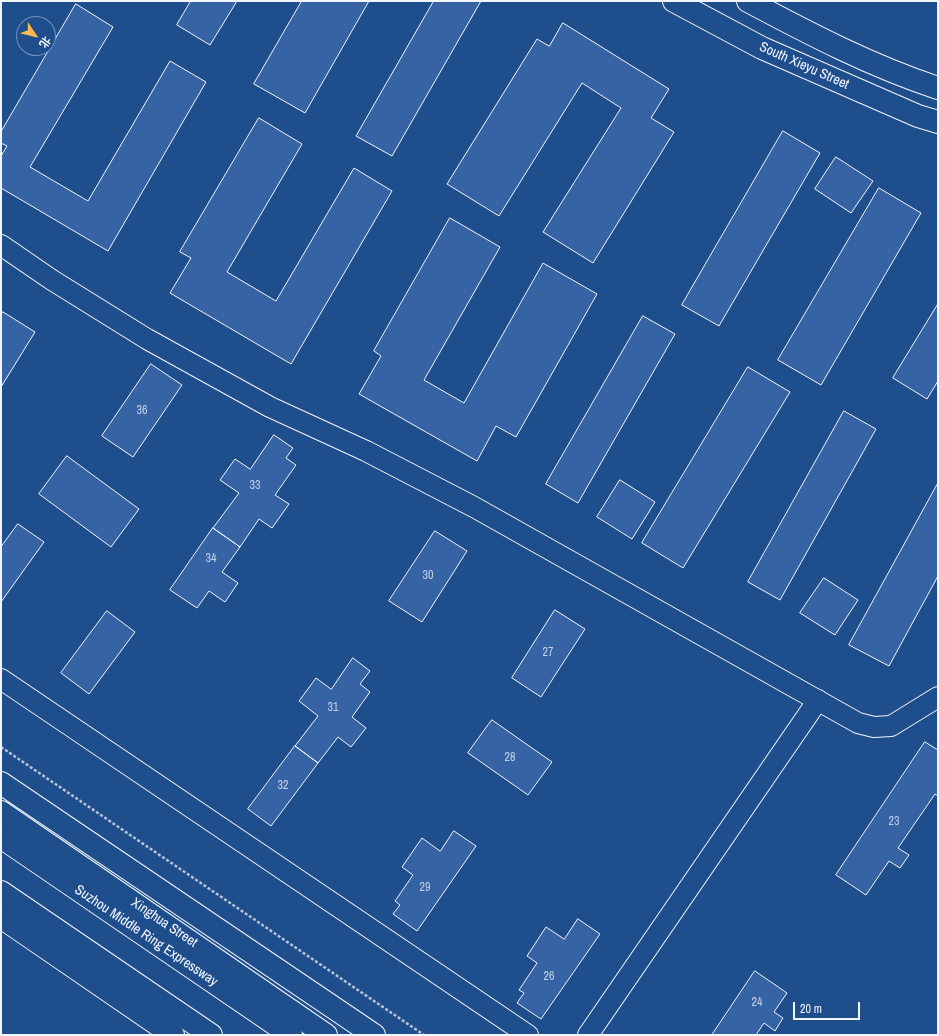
<!DOCTYPE html>
<meta charset="utf-8">
<style>
body{margin:0}
#map{position:relative;width:939px;height:1036px;overflow:hidden;background:#1f4e8c;font-family:"Archivo Narrow","Noto Sans SC",sans-serif}
canvas{display:block}
.frame{position:absolute;inset:0;border:2px solid #f2f6ff;pointer-events:none}
.north{position:absolute;left:16px;top:16px;width:40px;height:40px;box-sizing:border-box;background:#1f4e8c;border:1px solid #7391ba;border-radius:50%;rotate:125deg;font-size:11px;font-weight:700;line-height:16px;text-align:center;color:#f2f6ff}
.north::after{content:'';display:block;margin:auto;width:14px;height:18px;background:#ffb74d;clip-path:polygon(50% 0,100% 100%,50% 72%,0 100%)}
.scale{position:absolute;left:793px;top:1002px;width:67px;height:18px;box-sizing:border-box;border:2px solid #f2f6ff;border-top:0;padding-left:5px;font-size:12px;line-height:14px;white-space:nowrap;color:#f2f6ff;-webkit-text-stroke:3px #1f4e8c;paint-order:stroke}
</style>
<div id="map">
<canvas width="939" height="1036"></canvas>
<div class="frame"></div>
<div class="north">北</div>
<div class="scale">20 m</div>
</div>
<script>
const c = document.querySelector('canvas').getContext('2d');
c.lineJoin = 'round';
function paint(path, color) {
  c.fillStyle = color;
  c.fill(path, 'evenodd');
}
function stroke(path, color, width, dash) {
  c.strokeStyle = color;
  c.lineWidth = width;
  c.lineCap = dash ? 'butt' : 'round';
  c.setLineDash(dash || []);
  c.stroke(path);
}
function drawText(font, color, halo, rows, align = 'center') {
  c.font = font + ' "Archivo Narrow",sans-serif';
  c.lineWidth = 3;
  c.setLineDash([]);
  c.textBaseline = 'middle';
  c.strokeStyle = halo;
  c.fillStyle = color;
  for (const [text, x, y, turn = 0] of rows) {
    c.save();
    c.translate(x, y);
    c.rotate((+turn || 0) * Math.PI / 180);
    c.textAlign = isNaN(turn) ? turn : align;
    if (halo) c.strokeText(text, 0, 0);
    c.fillText(text, 0, 0);
    c.restore();
  }
}
const building = new Path2D(`
 M 191,1 L 237,1 L 210,45 L 177,25 Z
 M 302,1 L 369,1 L 305,113 L 254,84 Z
 M 430,1 L 481,1 L 392,156 L 356,136 L 433,2 Z
 M 76,4 L 113,27 L 30,167 L 88,201 L 170,61 L 206,82 L 108,251 L 1,188 L 1,156 L 7,146 L 1,143 L 1,132 Z
 M 563,23 L 669,89 L 651,118 L 674,132 L 593,263 L 543,232 L 621,108 L 582,83 L 499,216 L 447,184 L 537,39 L 549,46 Z
 M 259,118 L 302,144 L 227,272 L 276,301 L 354,168 L 392,191 L 291,364 L 170,293 L 191,258 L 180,252 Z
 M 783,131 L 820,153 L 719,326 L 682,305 Z
 M 836,157 L 873,181 L 851,213 L 815,189 Z
 M 879,188 L 921,213 L 821,385 L 778,360 Z
 M 450,218 L 500,247 L 424,380 L 464,403 L 543,263 L 597,294 L 516,437 L 496,426 L 477,461 L 359,394 L 381,356 L 374,351 Z
 M 938,304 L 938,381 L 927,399 L 893,378 Z
 M 3,312 L 35,332 L 1,387 L 1,315 Z
 M 643,316 L 675,334 L 578,503 L 546,484 Z
 M 151,364 L 182,385 L 133,457 L 102,436 Z
 M 748,367 L 790,392 L 683,568 L 642,543 Z
 M 844,411 L 876,429 L 780,600 L 748,582 Z
 M 274,435 L 293,448 L 286,458 L 296,465 L 275,495 L 289,504 L 272,528 L 259,519 L 240,547 L 213,528 L 239,493 L 220,480 L 235,459 L 250,469 Z
 M 67,456 L 139,509 L 111,547 L 39,494 Z
 M 620,480 L 655,502 L 632,539 L 597,517 Z
 M 938,483 L 938,576 L 889,666 L 849,645 Z
 M 18,524 L 44,542 L 1,602 L 1,547 Z
 M 213,528 L 240,547 L 222,572 L 238,583 L 225,602 L 209,591 L 197,608 L 170,590 Z
 M 435,531 L 467,551 L 422,622 L 389,601 Z
 M 824,578 L 858,600 L 835,635 L 800,613 Z
 M 555,610 L 585,629 L 541,697 L 512,678 Z
 M 107,611 L 135,632 L 89,694 L 61,673 Z
 M 353,658 L 370,671 L 360,684 L 370,692 L 352,717 L 366,728 L 351,747 L 338,737 L 318,763 L 295,746 L 318,716 L 299,701 L 316,678 L 331,689 Z
 M 492,720 L 552,762 L 528,795 L 468,753 Z
 M 925,742 L 938,750 L 938,796 L 935,794 L 898,848 L 909,855 L 900,868 L 889,861 L 866,895 L 836,875 Z
 M 295,746 L 318,763 L 271,826 L 248,809 Z
 M 454,831 L 476,846 L 417,931 L 393,914 L 400,905 L 395,901 L 413,875 L 402,867 L 422,838 L 440,851 Z
 M 578,919 L 600,934 L 541,1019 L 517,1003 L 524,993 L 519,990 L 537,963 L 527,956 L 546,927 L 564,939 Z
 M 755,971 L 787,993 L 774,1012 L 783,1018 L 775,1031 L 764,1023 L 756,1035 L 712,1035 Z`);
paint(building, '#3563a3');
stroke(building, '#f2f6ff', 1);
const street = new Path2D(`
 M 1,245 L 52,280 L 147,339 L 270,407 L 366,451 L 474,507 L 858,723 L 874,727 L 891,726 L 938,697
 M 1,679 L 528,1035
 M 588,1035 L 818,700`);
const secondary = new Path2D(`
 M 674,1 L 762,48 L 918,116 L 938,122
 M 748,1 C 810,34 871,66 938,88`);
const primary = new Path2D(`
 M 1,812 L 326,1035
 M 1,917 L 173,1035`);
const highway = new Path2D(`
 M 1,783 L 374,1035
 M 1,837 L 291,1035
 M 1,892 L 211,1035`);
stroke(street, '#f2f6ff', 22);
stroke(secondary, '#f2f6ff', 24);
stroke(primary, '#f2f6ff', 24);
stroke(highway, '#f2f6ff', 24);
stroke(new Path2D(`
 M 1,747 L 424,1035`), '#b3c4dc', 2.5, [3, 2]);
stroke(street, '#1f4e8c', 20);
stroke(secondary, '#1f4e8c', 22);
stroke(primary, '#1f4e8c', 22);
stroke(highway, '#1f4e8c', 22);
drawText('12px', '#c3d1e8', null, [
 ["36",142,411],
 ["33",255,486],
 ["34",211,559],
 ["30",428,576],
 ["27",548,653],
 ["31",333,708],
 ["28",510,758],
 ["32",283,786],
 ["23",894,822],
 ["29",425,888],
 ["26",549,977],
 ["24",757,1003]
]);
drawText('14px', '#f2f6ff', '#1f4e8c', [
 ["South Xieyu Street",804,66,24],
 ["Xinghua Street",164,923,34],
 ["Suzhou Middle Ring Expressway",146,936,34]
]);
</script>
